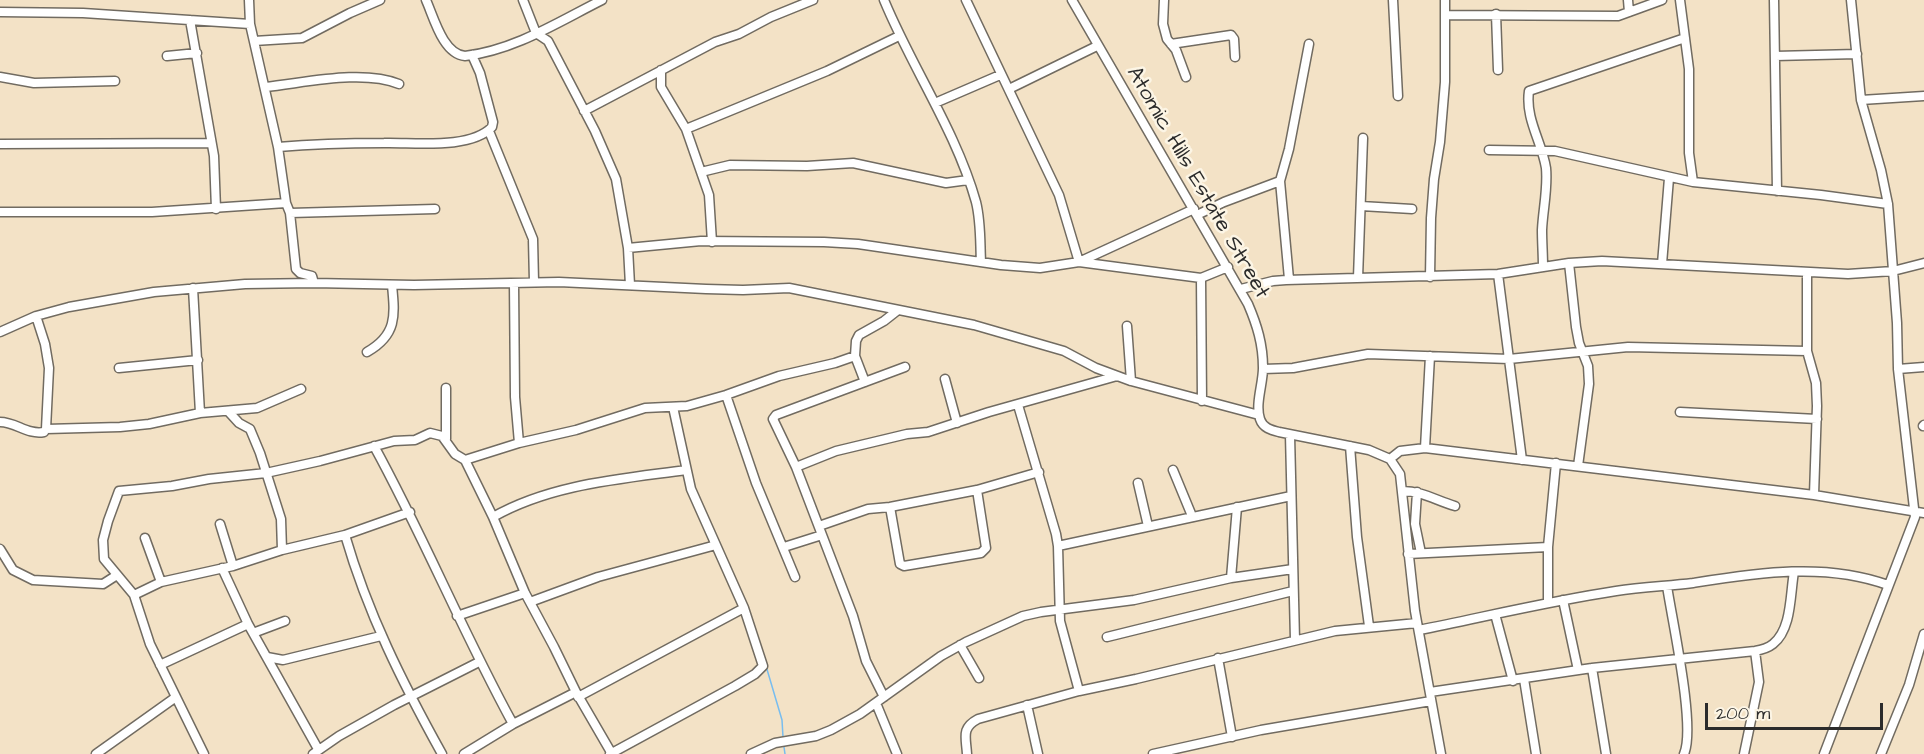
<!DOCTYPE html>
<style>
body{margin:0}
#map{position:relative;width:1924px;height:754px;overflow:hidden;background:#f3e2c6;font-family:"Architects Daughter",sans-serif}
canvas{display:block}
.scale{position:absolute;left:1705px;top:703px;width:178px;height:27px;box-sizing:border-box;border:3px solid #2b2b2b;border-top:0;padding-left:8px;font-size:18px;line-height:21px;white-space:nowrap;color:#2b2b2b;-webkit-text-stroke:4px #fcf5e5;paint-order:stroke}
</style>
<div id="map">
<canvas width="1924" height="754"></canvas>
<div class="scale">200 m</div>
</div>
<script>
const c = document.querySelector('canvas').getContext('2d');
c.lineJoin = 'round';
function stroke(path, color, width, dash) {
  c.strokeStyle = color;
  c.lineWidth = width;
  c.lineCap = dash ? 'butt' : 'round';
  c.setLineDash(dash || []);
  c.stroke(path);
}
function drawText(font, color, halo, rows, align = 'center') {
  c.font = font + ' "Architects Daughter",sans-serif';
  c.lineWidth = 5;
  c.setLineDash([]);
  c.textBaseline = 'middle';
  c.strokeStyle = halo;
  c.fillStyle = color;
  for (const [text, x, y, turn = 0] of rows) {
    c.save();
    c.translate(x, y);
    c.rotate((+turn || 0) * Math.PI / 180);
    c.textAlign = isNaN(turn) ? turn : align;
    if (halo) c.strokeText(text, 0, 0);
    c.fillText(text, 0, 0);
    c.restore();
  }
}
stroke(new Path2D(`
 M 766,666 L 782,720 L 783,737
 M 784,747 L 785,754`), '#78bdef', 1.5);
const minor = new Path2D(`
 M 249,0 L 250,24 L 278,147 L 286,203 L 290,213 L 296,269 L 300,273 L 312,276 L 314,283
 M 426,0 C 434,18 443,54 465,56 C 515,50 558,22 602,0
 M 523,0 L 536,33 L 548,41 L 595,131 L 616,179 L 628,248 L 630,285
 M 884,0 C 912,68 956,131 976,202 C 981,222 980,242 981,262
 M 966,0 L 1059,195 L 1079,262 L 1201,278 L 1228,267
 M 1072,0 L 1248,304 C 1257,325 1263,344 1263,368 C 1263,384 1255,404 1260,419 C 1263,428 1271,430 1279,432 L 1369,450 L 1390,459 L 1400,474 L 1415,611 L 1441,754
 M 1164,0 L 1163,24 L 1167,39 L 1176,50 L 1186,77
 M 1393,0 L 1398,96
 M 1628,0 L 1629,12
 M 1680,0 L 1689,69 L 1689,153 L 1693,182
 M 1774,0 L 1777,191
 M 0,12 L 83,13 L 250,24
 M 1496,14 L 1498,70
 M 1445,15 L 1618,16 L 1662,0
 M 190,20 L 214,156 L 216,209
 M 254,41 L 302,38 L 350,13 L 380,0
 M 1171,44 L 1231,35 L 1234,39 L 1235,57
 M 167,56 L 197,53
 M 1775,56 L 1857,54
 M 661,70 L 661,87 L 686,129 L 709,195 L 712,242
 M 0,77 L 34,83 L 115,81
 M 265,87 C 305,83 362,69 399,84
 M 1009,89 L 1097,46
 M 1861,100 L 1924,96
 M 935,103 L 1000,75
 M 584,111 L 715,42 L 739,34 L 771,17 L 813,0
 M 686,129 L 827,71 L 899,36
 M 489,131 L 533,239 L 534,282
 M 0,144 L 210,143
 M 278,147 C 313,144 349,143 384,143 C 413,142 470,150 492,127 L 493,122 L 480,73 L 472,55
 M 1489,150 L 1555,151 L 1693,182 L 1821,195 L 1888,204
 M 701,172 L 730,165 L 807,166 L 853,163 L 946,183 L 968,180
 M 1361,206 L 1412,209
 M 0,212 L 152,212 L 286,203
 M 290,213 L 435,209
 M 1197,215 L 1224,202 L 1280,181
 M 628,248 L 701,241 L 824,242 L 858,244 L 1001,265 L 1040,268 L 1079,262 L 1194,209
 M 1569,263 L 1576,327 L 1579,343 L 1588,366 L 1589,384 L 1578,466
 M 1662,264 L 1669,178
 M 1543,267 C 1543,255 1542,242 1542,230 C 1543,209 1548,189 1546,168 C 1542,142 1525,119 1529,91 L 1685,38
 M 1807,273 L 1807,351 L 1816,383 L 1817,406 L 1814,495
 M 1498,274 L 1522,460
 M 1430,277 L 1431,218 L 1434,179 L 1440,142 L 1445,82 L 1445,0
 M 1201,278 L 1202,401
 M 1358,278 L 1363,138
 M 1289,279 L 1280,181 L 1289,149 L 1309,44
 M 514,283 L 515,397 L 519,443
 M 193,288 L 200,413
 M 1241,289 L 1273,281 L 1286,280 L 1498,274 L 1569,263 L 1602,261 L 1848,274 L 1893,271 L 1924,263
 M 36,316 L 45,344 L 49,368 L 46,429
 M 1127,326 L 1131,381
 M 0,332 L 36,316 L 69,307 L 154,292 L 245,284 L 314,283 L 414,285 L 559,282 L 706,289 L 743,290 L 789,288 L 974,325 L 1064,351 L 1096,368 L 1131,381 L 1259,415
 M 367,352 C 397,335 395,316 392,285
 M 119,368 L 198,360
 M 1263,369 L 1293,368 L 1368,354 L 1509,359 L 1628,347 L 1807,351
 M 1898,369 L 1924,367
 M 945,379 L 957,423
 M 865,382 L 855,356 L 856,341 L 859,335 L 884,321 L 898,310
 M 446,388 L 446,439
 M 726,395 L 756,483 L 795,577
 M 1018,405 L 1056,534 L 1058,546 L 1060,621 L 1079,691
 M 228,411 L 239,423 L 250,429 L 260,453 L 281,519 L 282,550
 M 1680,412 L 1817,419
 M 0,422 C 16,422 27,435 44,432 L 46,429 L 120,427 L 149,424 L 200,413 L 257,408 L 301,389
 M 1923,426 L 1924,425
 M 1290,435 L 1295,640
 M 374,446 C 424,537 463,633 513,724
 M 1350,446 L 1357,537 L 1369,626
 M 1425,448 L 1430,356
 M 1390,459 L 1400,451 L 1425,448 L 1814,495 L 1924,513
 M 465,460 L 519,443 L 576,430 L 645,408 L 687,406 L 726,395 L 779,376 L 835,363 L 855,356
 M 796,467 L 836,451 L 907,434 L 928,432 L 989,412 L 1117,376
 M 1173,470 L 1192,516
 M 1138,483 L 1148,526
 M 1403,491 C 1422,491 1437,501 1455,506
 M 1417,492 L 1415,524 L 1421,553
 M 890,507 L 900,564 L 904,566 L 981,553 L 986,548 L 977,490
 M 493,517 C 551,484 621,479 686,470
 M 220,524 L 233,566
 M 819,526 L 868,509 L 890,507 L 977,490 L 1039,472
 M 345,535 C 368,614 402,682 442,754
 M 145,538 L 161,582
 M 1058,546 L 1291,496
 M 784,547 L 822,535
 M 0,549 L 13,570 L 33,580 L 103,584 L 117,575
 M 1408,554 L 1548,547
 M 222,568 L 248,624 L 318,749
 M 1231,578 L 1237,507
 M 1667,586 C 1672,620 1696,727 1684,754
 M 134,595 L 161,582 L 233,566 L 282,550 L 345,535 L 410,512
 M 1563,600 L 1578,670
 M 530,602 L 598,577 L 716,545
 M 1548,603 L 1548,547 L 1556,463
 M 1495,614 L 1513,681
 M 457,616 L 525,593
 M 1419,630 C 1484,617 1550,601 1616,591 C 1642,587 1668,586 1693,583 C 1757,573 1825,562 1888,585
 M 253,633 L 285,621
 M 1107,637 L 1293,591
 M 960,645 L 979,678
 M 267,657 L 283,660 L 381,636
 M 1218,658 L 1232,737
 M 160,665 L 248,624
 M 1592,668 L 1606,754
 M 1524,679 L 1536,754
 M 1430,692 L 1592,668 L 1755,651 C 1761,650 1768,648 1773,644 C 1792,629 1790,594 1794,572
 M 578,697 L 744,608
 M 884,697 L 866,661 L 853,616 L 796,467 L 773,419 L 776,415 L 905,367
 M 876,703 L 897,754
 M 1027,705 L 1038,754
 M 96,754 L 176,697
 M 204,754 L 150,644 L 134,595 L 104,559 L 103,540 L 108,521 L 119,491 L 172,486 L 209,479 L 266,473 L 320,461 L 394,441 L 415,440 L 430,433 L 442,436 L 455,454 L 465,460 L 493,517 L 525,593 L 554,647 L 576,692 L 612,754
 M 313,754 L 339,736 L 394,705 L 479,662
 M 464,754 L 513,724 L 576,692
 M 610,754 L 735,686 L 755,674 L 763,666 L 744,608 L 691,489 L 673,407
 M 751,754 L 775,743 L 816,736 L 831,730 L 860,714 L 941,656 L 966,642 L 1023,616 L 1041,612 L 1134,600 L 1231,578 L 1293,569
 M 967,754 C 966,737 961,728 978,719 L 1079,691 L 1136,679 L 1335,631 L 1417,623
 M 1153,754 L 1261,730 L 1431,701
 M 1744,754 L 1759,682 L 1755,651
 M 1824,754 L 1915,517 L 1898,369 L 1897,323 L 1888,204 L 1881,170 L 1861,100 L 1851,0
 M 1881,754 L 1909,685 L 1924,634`);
stroke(minor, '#716b61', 11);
stroke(minor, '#fff', 8);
drawText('22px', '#2b2b2b', '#fcf5e5', [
 ["Atomic Hills Estate Street",1197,183,60]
]);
</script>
